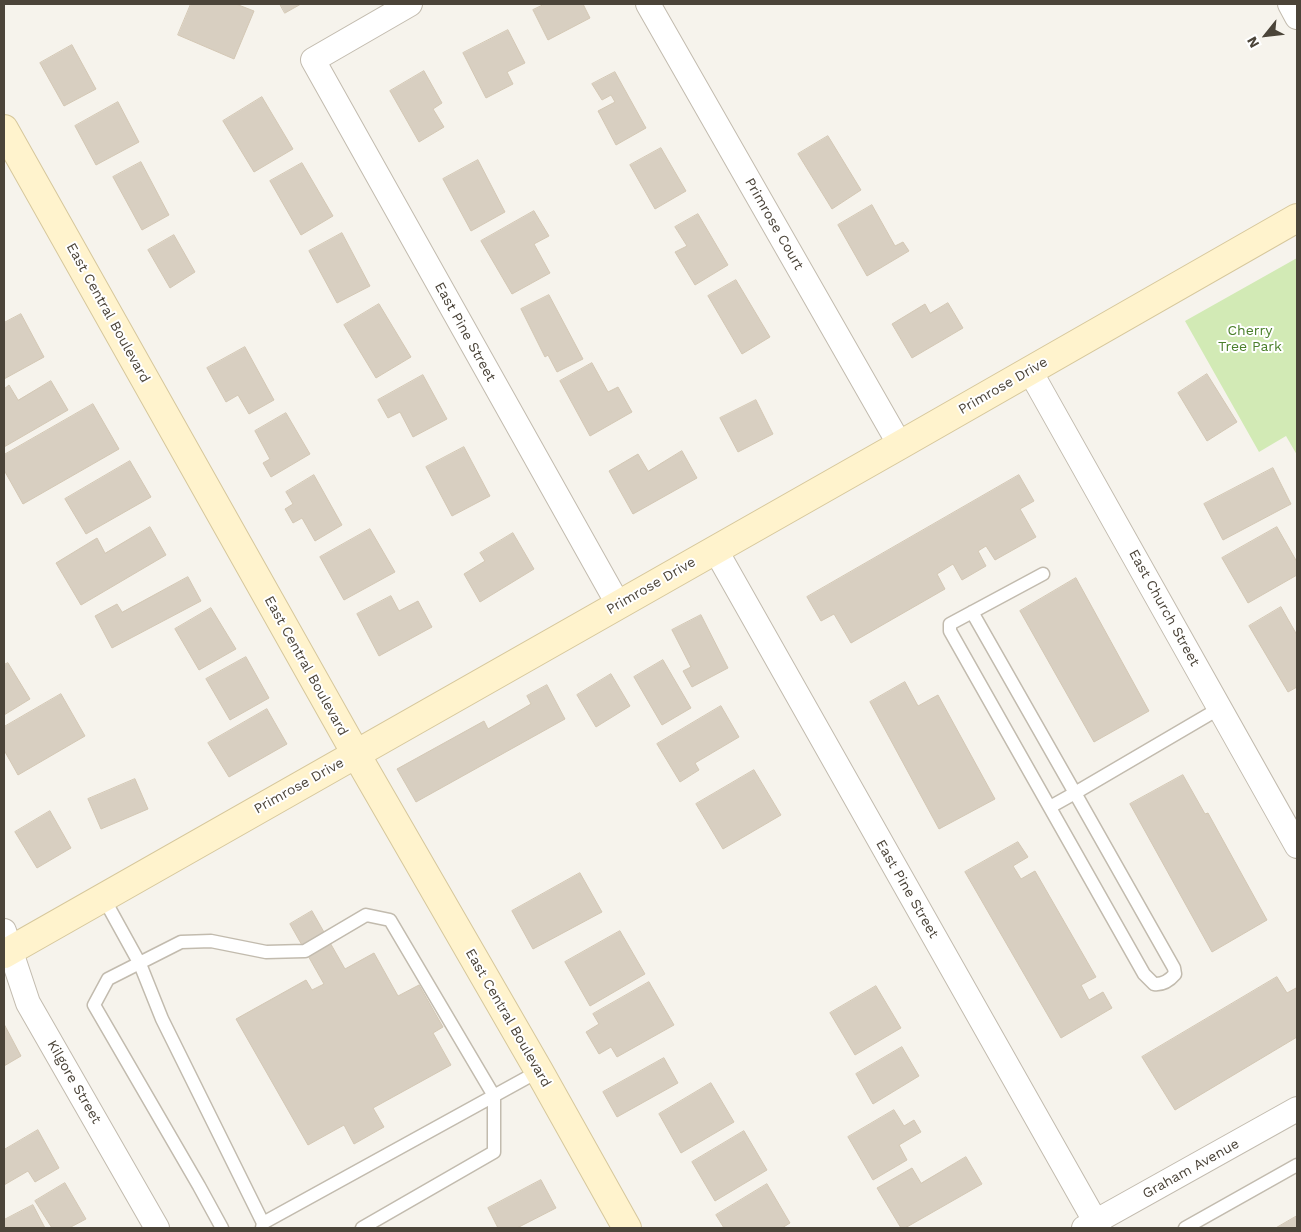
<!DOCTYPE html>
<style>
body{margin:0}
#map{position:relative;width:1301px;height:1232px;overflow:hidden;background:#f6f3ec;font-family:"Work Sans",sans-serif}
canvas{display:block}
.frame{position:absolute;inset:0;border:5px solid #4b4439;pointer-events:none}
.north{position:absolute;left:1241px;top:10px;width:50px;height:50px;-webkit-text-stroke:4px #fff;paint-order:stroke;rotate:241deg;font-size:14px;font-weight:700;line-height:20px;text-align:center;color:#4b4439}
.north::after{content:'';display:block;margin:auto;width:18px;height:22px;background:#4b4439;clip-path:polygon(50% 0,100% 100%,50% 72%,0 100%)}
</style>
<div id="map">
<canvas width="1301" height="1232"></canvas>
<div class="frame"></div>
<div class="north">N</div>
</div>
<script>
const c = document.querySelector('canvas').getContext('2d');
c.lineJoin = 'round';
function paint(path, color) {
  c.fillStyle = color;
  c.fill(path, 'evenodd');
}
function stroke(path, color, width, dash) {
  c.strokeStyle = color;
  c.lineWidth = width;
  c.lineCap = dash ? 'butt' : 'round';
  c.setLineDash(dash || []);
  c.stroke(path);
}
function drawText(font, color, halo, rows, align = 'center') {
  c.font = font + ' "Work Sans",sans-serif';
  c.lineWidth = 4;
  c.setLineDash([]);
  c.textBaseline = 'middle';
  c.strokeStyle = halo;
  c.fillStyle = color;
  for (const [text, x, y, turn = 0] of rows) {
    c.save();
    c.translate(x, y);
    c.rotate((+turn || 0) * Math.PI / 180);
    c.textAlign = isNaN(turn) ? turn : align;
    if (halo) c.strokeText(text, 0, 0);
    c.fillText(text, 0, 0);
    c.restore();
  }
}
paint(new Path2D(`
 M 1297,258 L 1297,455 L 1286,436 L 1259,452 L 1185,321 Z`), '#d2eab5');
const building = new Path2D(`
 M 191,4 L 236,4 L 254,11 L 234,59 L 178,35 Z
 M 280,4 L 301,4 L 285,13 Z
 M 545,4 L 583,4 L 590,18 L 548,40 L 533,10 Z
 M 508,30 L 525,63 L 507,72 L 513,84 L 486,98 L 463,53 Z
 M 72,45 L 96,89 L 64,106 L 40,63 Z
 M 424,71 L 442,103 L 433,109 L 444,127 L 419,142 L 390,91 Z
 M 615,72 L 646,128 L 616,145 L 598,111 L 615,102 L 611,95 L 602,100 L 592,84 Z
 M 262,97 L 293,149 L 254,172 L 223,121 Z
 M 118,102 L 139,142 L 96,165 L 75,126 Z
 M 828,136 L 861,190 L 832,209 L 798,154 Z
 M 661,148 L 686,191 L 655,209 L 630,165 Z
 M 478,160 L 505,212 L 471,231 L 443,179 Z
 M 141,162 L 169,215 L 142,230 L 113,177 Z
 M 302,163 L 333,216 L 301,235 L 270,181 Z
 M 872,205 L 895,246 L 903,242 L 909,251 L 867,276 L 838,225 Z
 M 534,211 L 549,236 L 534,244 L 550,273 L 512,294 L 481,241 Z
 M 698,214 L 728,265 L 695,285 L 675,252 L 687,246 L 675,227 Z
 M 342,233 L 370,286 L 337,303 L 309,251 Z
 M 174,235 L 195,272 L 170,288 L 148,250 Z
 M 736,280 L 770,337 L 742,354 L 708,296 Z
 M 549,295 L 583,359 L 557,372 L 548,355 L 545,357 L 521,309 Z
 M 948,303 L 963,328 L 912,358 L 892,324 L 925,304 L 930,313 Z
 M 379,304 L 411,357 L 376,378 L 344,325 Z
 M 21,314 L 44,357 L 4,379 L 4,323 Z
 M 245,347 L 274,400 L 249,414 L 238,395 L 226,402 L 207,368 Z
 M 592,363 L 608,392 L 618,387 L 632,412 L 590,436 L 560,381 Z
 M 1207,374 L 1237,422 L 1207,441 L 1178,393 Z
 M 423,375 L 447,419 L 413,437 L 400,412 L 388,418 L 378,400 Z
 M 51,381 L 68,410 L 4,447 L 4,389 L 9,385 L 18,400 Z
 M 756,400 L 773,434 L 738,452 L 720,418 Z
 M 93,404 L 119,449 L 23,504 L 4,470 L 4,455 Z
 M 286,413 L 310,454 L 271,477 L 263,463 L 270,459 L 255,431 Z
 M 464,447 L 490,496 L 452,516 L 426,467 Z
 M 682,451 L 697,478 L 633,514 L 609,471 L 638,454 L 648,471 Z
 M 130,461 L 151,497 L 86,534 L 65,499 Z
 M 1273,468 L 1291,504 L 1223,540 L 1204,504 Z
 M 314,475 L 342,525 L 315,541 L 302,518 L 293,523 L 285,509 L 293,504 L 286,492 Z
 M 1019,475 L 1034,501 L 1020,509 L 1036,537 L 995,560 L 986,546 L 978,551 L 986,566 L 962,580 L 953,564 L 937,574 L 945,589 L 851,643 L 834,614 L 821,621 L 807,597 Z
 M 150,527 L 166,555 L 81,605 L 56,563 L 97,538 L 105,553 Z
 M 1277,527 L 1297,562 L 1297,575 L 1248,603 L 1222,558 Z
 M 370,529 L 395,572 L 344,600 L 320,557 Z
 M 513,533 L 534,569 L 480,602 L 464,574 L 485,561 L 480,553 Z
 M 188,577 L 201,601 L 112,648 L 95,616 L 117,604 L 122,612 Z
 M 1076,578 L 1149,711 L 1094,742 L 1020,611 Z
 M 391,596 L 399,611 L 418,601 L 432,627 L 379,656 L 357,614 Z
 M 1281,607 L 1297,635 L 1297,687 L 1288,692 L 1249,626 Z
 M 211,608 L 236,649 L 199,670 L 175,629 Z
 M 701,615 L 728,668 L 692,687 L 683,671 L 691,667 L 672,630 Z
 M 246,657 L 269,698 L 230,720 L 206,679 Z
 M 663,660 L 691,708 L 662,725 L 634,677 Z
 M 8,663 L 30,699 L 4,715 L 4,665 Z
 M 611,674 L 630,706 L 596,727 L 577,695 Z
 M 905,682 L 918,706 L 938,695 L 995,799 L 939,829 L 870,702 Z
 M 547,685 L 565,719 L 416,802 L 397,769 L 484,721 L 488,729 L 531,704 L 527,696 Z
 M 61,694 L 85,736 L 18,775 L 4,750 L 4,727 Z
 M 721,706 L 739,737 L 695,763 L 699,770 L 680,782 L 657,744 Z
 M 267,709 L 287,744 L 229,777 L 208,743 Z
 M 754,770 L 781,815 L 723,849 L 696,804 Z
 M 1183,775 L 1205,814 L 1208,813 L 1267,920 L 1212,952 L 1130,804 Z
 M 135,779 L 148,809 L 101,829 L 88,799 Z
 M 50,811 L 71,848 L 37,868 L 15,832 Z
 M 1018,842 L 1028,857 L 1013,866 L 1021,879 L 1035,871 L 1096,977 L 1081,985 L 1089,1000 L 1103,992 L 1112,1008 L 1061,1038 L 965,872 Z
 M 580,873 L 602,912 L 533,949 L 512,911 Z
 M 312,911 L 345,969 L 374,953 L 398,996 L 419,985 L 443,1027 L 433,1033 L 451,1065 L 373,1108 L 384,1127 L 354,1144 L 344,1125 L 308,1145 L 236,1019 L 306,980 L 312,990 L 324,984 L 290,924 Z
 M 620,931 L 645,974 L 590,1006 L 565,962 Z
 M 1277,977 L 1287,993 L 1296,988 L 1297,990 L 1297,1037 L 1175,1110 L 1142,1057 Z
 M 649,982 L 674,1025 L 617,1057 L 611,1047 L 599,1054 L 586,1032 L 599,1024 L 593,1014 Z
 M 876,986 L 901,1028 L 855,1055 L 830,1013 Z
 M 4,1024 L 21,1056 L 4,1066 Z
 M 902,1047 L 919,1076 L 873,1104 L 856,1074 Z
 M 664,1058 L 678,1083 L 617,1117 L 603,1092 Z
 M 711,1083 L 734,1122 L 681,1153 L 659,1114 Z
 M 894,1110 L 904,1126 L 914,1120 L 921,1132 L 899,1145 L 907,1160 L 873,1180 L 848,1137 Z
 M 38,1130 L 59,1168 L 35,1182 L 28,1171 L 4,1185 L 4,1150 Z
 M 744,1131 L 767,1170 L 715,1201 L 692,1162 Z
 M 966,1157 L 982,1184 L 905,1228 L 901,1228 L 877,1188 L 912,1168 L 921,1183 Z
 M 541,1180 L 556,1208 L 517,1228 L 498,1228 L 488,1208 Z
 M 65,1183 L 86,1219 L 69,1228 L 52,1228 L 35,1201 Z
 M 767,1184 L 790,1223 L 782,1228 L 724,1228 L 716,1215 Z
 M 33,1205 L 45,1228 L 4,1228 L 4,1220 Z
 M 1297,1216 L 1297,1228 L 1276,1228 Z`);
paint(building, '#d8cfc1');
stroke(building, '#d3c7b4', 1);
const lane = new Path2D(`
 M 1043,574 L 950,624 L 950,631 L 1144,974 L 1154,984 C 1163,985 1169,981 1175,974 L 1174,968 L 1075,793 L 1220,708
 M 972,612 L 1075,793 L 1050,807
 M 103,897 L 140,964 L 162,1019 L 263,1223 L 262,1228
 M 263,1223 L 539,1071
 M 222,1228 L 199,1186 L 94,1005 L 108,979 L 181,942 L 211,941 L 266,952 L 305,951 L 366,915 L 390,920 L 494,1096 L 494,1152 L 362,1228
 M 1185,1228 L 1297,1165`);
const street = new Path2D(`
 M 410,4 L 313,60 L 618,604
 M 648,4 L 900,445
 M 1290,4 L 1297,17
 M 1030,371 L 1297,846
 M 715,549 L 1099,1228
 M 4,931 L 28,1003 L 157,1228
 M 1084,1228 L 1297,1109`);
const secondary = new Path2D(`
 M 4,129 L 356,754 L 539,1071 L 627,1228
 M 4,954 L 900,445 L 1297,218`);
stroke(lane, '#c2bbae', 15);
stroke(street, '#c2bbae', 26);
stroke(secondary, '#d6c79b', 30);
stroke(lane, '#fff', 12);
stroke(street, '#fff', 24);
stroke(secondary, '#fff3cd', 28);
drawText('14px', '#4b4439', '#fff', [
 ["Primrose Court",774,224,60],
 ["East Central Boulevard",108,313,61],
 ["East Pine Street",465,332,61],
 ["Primrose Drive",1003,386,-30],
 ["Primrose Drive",651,586,-30],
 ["East Church Street",1164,608,61],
 ["East Central Boulevard",306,666,61],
 ["Primrose Drive",299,786,-29],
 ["East Pine Street",907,889,60],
 ["East Central Boulevard",508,1018,60],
 ["Kilgore Street",74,1082,60],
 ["Graham Avenue",1191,1169,-29]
]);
drawText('14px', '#4a7f2a', '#fff', [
 ["Cherry",1250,331],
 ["Tree Park",1250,347]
]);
</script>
